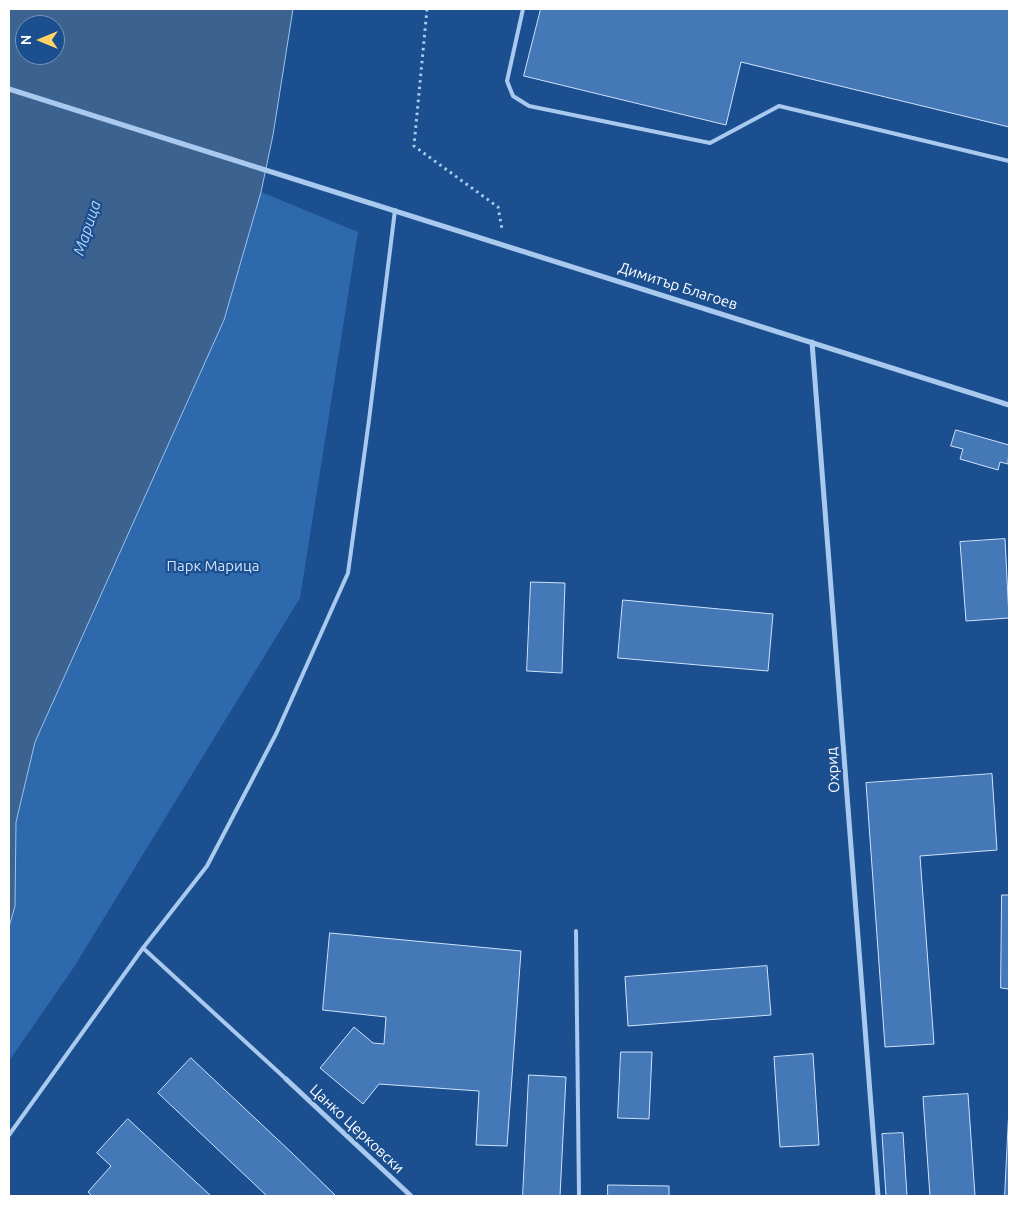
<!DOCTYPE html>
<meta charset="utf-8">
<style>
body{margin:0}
#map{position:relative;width:1018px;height:1205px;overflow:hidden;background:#1b4f8f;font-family:Ubuntu,sans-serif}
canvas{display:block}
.frame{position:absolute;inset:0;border:10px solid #fff;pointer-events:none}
.north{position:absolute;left:15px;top:15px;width:50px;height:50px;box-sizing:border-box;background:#1b4f8f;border:1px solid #7695bc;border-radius:50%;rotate:270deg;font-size:14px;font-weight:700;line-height:20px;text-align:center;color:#fff}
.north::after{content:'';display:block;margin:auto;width:18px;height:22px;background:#ffd166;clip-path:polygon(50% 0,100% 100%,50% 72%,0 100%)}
</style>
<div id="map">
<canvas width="1018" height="1205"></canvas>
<div class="frame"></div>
<div class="north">N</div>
</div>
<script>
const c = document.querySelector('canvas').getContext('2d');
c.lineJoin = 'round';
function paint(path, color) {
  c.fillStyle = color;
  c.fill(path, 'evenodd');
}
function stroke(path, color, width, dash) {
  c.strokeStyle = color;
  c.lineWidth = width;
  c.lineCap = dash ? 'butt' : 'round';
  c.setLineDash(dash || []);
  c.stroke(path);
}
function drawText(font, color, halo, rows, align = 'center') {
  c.font = font + ' Ubuntu,sans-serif';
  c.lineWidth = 4.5;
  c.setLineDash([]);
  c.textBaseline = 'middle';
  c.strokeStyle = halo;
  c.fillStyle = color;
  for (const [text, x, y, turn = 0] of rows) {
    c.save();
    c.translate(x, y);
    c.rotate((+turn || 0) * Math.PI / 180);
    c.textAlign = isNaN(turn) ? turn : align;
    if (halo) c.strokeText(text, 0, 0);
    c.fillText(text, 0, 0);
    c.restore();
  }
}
paint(new Path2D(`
 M 261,192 L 358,232 L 300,598 L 74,967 L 9,1061 L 9,927 L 15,906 L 16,822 L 35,742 L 224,320 Z`), '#2e69ad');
const water = new Path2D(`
 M 9,9 L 293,9 L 273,135 L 261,192 L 224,320 L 35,742 L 16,822 L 15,906 L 9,927 ZM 25,25 L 55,25 L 55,55 L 25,55 Z`);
paint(water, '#3c6290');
stroke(water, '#9cc4f0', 1);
const building = new Path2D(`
 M 541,9 L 1009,9 L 1009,127 L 741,62 L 726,125 L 524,76 Z
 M 956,430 L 1009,445 L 1008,464 L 1000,462 L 998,470 L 960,459 L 963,449 L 951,446 Z
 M 1005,539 L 1009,618 L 966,621 L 960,542 Z
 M 531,582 L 565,583 L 562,673 L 527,671 Z
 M 623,600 L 773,614 L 768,671 L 618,658 Z
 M 992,774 L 997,850 L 920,856 L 934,1044 L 885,1047 L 866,783 Z
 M 1002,895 L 1009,895 L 1009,989 L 1001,988 Z
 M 330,933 L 521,951 L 507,1146 L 476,1145 L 479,1091 L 379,1084 L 363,1104 L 320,1068 L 354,1027 L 373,1043 L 384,1044 L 386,1017 L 323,1010 Z
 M 767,966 L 771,1015 L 628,1026 L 625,977 Z
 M 621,1052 L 652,1052 L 649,1119 L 618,1118 Z
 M 813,1054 L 819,1145 L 780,1147 L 774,1057 Z
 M 191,1058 L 292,1153 L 336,1196 L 267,1196 L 158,1093 Z
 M 529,1075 L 566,1077 L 560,1196 L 523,1196 Z
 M 968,1094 L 975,1196 L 930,1196 L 923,1097 Z
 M 1009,1108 L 1009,1196 L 1005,1196 Z
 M 128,1119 L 211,1196 L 92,1196 L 88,1192 L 111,1166 L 97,1153 Z
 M 903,1133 L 907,1196 L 886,1196 L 882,1134 Z
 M 608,1185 L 669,1186 L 669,1196 L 608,1196 Z`);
paint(building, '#4478b7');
stroke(building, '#cfe3fa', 1);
stroke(new Path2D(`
 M 427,9 L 414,146 L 498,207 L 502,229`), '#a9c9ee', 3, [2.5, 4]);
stroke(new Path2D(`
 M 523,9 L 507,81 L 513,96 L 529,106 L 710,143 L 779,106 L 1009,161
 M 576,931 L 579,1196
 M 143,948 L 207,866 L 276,734 L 348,573 L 369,420 L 395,210
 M 9,1135 L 143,948 L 286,1079`), '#a9c9ee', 4);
stroke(new Path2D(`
 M 9,89 L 1009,405
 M 812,342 L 878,1196
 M 286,1079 L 411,1196`), '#a9c9ee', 5);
drawText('15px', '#fff', '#1b4f8f', [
 ["Димитър Благоев",678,286,18],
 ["Охрид",833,770,-94],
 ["Цанко Церковски",357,1129,43]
]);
drawText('15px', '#cfe3fa', '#1b4f8f', [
 ["Парк Марица",213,566]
]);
drawText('italic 16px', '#b5d3f5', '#1b4f8f', [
 ["Марица",87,228,-72]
]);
</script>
